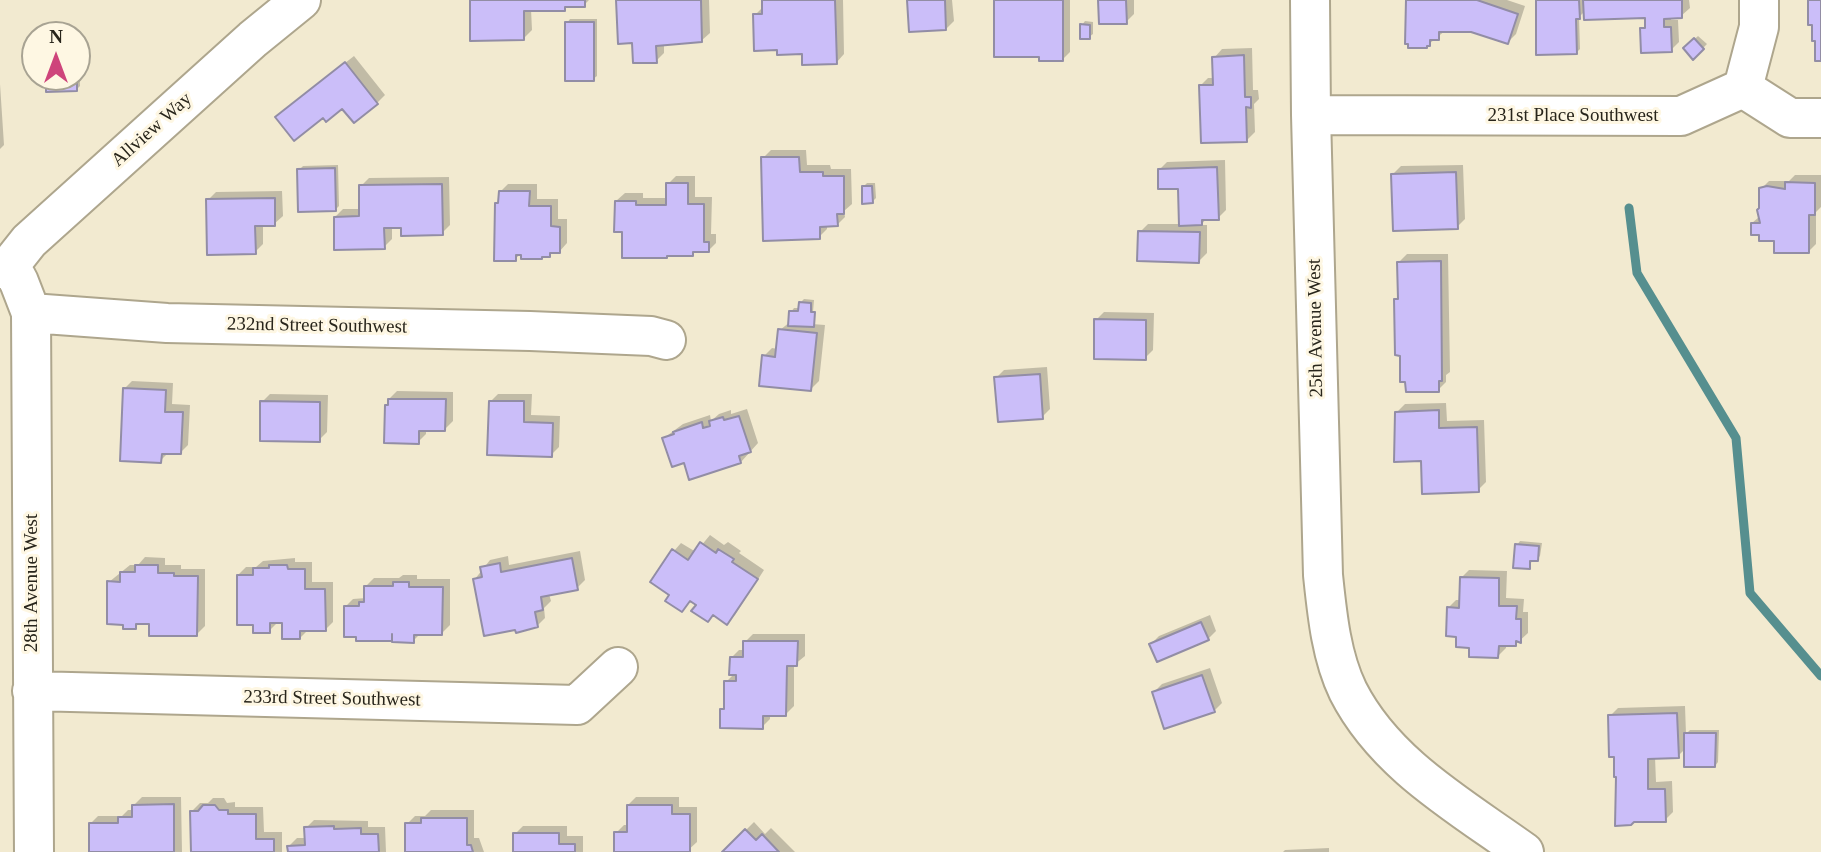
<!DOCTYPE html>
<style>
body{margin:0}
#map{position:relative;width:1821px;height:852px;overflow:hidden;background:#f2ead0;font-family:Georgia,serif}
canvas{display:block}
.north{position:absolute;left:21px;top:21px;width:70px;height:70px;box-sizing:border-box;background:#fef7e3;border:2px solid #a8a393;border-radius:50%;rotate:0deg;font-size:19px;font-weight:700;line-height:28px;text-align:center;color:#28251b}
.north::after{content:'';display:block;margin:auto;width:24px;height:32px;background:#ce447b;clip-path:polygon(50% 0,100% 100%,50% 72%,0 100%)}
</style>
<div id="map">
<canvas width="1821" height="852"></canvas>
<div class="north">N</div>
</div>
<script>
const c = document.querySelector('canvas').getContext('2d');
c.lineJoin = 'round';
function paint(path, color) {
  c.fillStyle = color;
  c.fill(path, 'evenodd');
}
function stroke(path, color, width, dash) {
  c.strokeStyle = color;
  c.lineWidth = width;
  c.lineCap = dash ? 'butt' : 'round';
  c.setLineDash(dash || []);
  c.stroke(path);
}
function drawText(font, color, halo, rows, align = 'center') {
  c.font = font + ' Georgia,serif';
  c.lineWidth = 6;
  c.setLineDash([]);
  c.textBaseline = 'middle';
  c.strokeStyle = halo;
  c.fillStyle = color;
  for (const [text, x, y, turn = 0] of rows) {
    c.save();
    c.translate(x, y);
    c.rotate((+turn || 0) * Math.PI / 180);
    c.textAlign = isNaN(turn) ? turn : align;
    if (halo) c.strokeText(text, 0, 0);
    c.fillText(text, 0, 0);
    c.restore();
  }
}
paint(new Path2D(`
 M 471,0 L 589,0 L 584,5 L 568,5 L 564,9 L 531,9 L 532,30 L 524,38 Z
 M 619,0 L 709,0 L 710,33 L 701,41 L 664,44 L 664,53 L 656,61 L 634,42 Z
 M 764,0 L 843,0 L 844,54 L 836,63 L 804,53 L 779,48 L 755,15 L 763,7 Z
 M 909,0 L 952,0 L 954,21 L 946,29 Z
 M 995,0 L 1070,0 L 1070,52 L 1062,60 L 1041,56 Z
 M 1100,0 L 1134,0 L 1134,14 L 1126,22 Z
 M 1408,0 L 1507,0 L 1525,6 L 1516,34 L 1508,42 L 1471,30 L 1446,30 L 1429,44 Z
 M 1537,0 L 1689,0 L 1690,8 L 1681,16 L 1671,16 L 1671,20 L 1678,20 L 1679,42 L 1671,50 L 1642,29 L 1647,24 L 1647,16 L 1585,11 L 1579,17 L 1580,49 L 1576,53 Z
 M 570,19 L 597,19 L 597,76 L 593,79 L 567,23 Z
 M 1085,21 L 1093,22 L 1093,34 L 1089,37 L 1082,25 Z
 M 1698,36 L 1707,44 L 1694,57 L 1685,48 Z
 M 1252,48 L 1253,90 L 1258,90 L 1259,99 L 1254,104 L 1255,132 L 1247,140 L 1200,86 L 1208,78 L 1214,78 L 1214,58 L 1222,49 Z
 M 354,56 L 385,95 L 377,103 L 343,107 L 323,115 L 285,110 Z
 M 77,61 L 79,61 L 80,86 L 76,90 L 48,77 L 77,77 Z
 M 0,84 L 4,145 L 0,149 Z
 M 771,150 L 806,150 L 807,165 L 830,165 L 831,169 L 851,169 L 852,204 L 844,211 L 845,217 L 837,225 L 827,225 L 827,229 L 819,237 L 763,158 Z
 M 1225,160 L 1226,210 L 1218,218 L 1207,218 L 1201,225 L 1207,225 L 1207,253 L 1199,261 L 1140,232 L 1148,224 L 1181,224 L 1180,187 L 1159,170 L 1167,162 Z
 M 338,165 L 339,206 L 336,209 L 299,170 L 303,166 Z
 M 1463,165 L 1465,219 L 1457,227 L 1393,174 L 1401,166 Z
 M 1795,175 L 1821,175 L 1821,207 L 1816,212 L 1816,244 L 1808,252 L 1760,233 L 1752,223 L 1759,217 L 1761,189 L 1769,181 L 1789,181 Z
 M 676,176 L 695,176 L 695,197 L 712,197 L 711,234 L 716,234 L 716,243 L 708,251 L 696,251 L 693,254 L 624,231 L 616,201 L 625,193 L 643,193 L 643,198 L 668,198 L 668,184 Z
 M 449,177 L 450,225 L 442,233 L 392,226 L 392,239 L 384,247 L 335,217 L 343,209 L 361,209 L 361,186 L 369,178 Z
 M 867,183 L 875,183 L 876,198 L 872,202 L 863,187 Z
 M 508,184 L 537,184 L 537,199 L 558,199 L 558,219 L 567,219 L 567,243 L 559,252 L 553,252 L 549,256 L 523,252 L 515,259 L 496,204 L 500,200 L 500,192 Z
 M 282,191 L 283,216 L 274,224 L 263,224 L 263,244 L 255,252 L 208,200 L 216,192 Z
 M 1407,254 L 1448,254 L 1450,372 L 1446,375 L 1446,382 L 1438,390 L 1396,300 L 1399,297 L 1399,262 Z
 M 804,299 L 814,300 L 812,324 L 825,325 L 819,381 L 811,389 L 764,356 L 772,348 L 778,349 L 780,330 L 790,322 L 791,312 L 794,308 L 800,308 L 800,303 Z
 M 1104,312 L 1154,313 L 1153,350 L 1145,358 L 1096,320 Z
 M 1047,367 L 1050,409 L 1042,417 L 996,378 L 1004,370 Z
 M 132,381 L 173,383 L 172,404 L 190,405 L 188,445 L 180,453 L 169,452 L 160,461 L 124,389 Z
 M 397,391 L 453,392 L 453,421 L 445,429 L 426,429 L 426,434 L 418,442 L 387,406 L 389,399 Z
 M 270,394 L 328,395 L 327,432 L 319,440 L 262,402 Z
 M 498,394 L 532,394 L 531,415 L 560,416 L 559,447 L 551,455 L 490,402 Z
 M 1446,403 L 1447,421 L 1484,420 L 1486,482 L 1478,490 L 1422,460 L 1397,412 L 1405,404 Z
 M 747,409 L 758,443 L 741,462 L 685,461 L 664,438 L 683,424 L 710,415 L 711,421 L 719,414 L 731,410 L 731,414 Z
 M 710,535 L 724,545 L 728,542 L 741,551 L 739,553 L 764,570 L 735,615 L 727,623 L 692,600 L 682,610 L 672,594 L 674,551 L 681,543 L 696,552 Z
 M 1520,541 L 1542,543 L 1540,556 L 1537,559 L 1533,559 L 1529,567 L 1517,545 Z
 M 580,551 L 585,580 L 577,588 L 549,594 L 551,601 L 544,608 L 545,618 L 537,626 L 475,579 L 490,560 L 508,556 L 509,565 Z
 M 145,557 L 165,558 L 165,565 L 181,565 L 181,569 L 205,569 L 205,626 L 197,634 L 151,623 L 140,623 L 135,627 L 109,582 L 130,565 L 138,565 Z
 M 295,558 L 295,562 L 312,562 L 312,582 L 333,582 L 333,622 L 325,630 L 308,630 L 300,638 L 284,622 L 277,623 L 269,631 L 238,575 L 246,567 L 256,567 L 263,561 Z
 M 1469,570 L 1507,571 L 1506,598 L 1524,599 L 1523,612 L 1528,612 L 1528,633 L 1516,644 L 1506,644 L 1506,648 L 1498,656 L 1471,646 L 1458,635 L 1448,608 L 1456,600 L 1461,600 L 1461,578 Z
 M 403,575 L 417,575 L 417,579 L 450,579 L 450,625 L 442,633 L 421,633 L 413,641 L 345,607 L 353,599 L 366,598 L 366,586 L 374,578 L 399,578 Z
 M 1210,615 L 1216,631 L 1208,639 L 1151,644 L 1159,636 Z
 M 753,634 L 805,634 L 805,656 L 794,665 L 794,706 L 786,714 L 770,714 L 770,719 L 762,727 L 722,709 L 726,705 L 726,682 L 735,673 L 731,658 L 739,650 L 745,650 L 745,642 Z
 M 1210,668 L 1222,703 L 1214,711 L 1154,692 L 1162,684 Z
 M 1685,706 L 1686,734 L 1690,730 L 1719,730 L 1718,762 L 1715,766 L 1686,748 L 1678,756 L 1655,757 L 1656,782 L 1672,781 L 1673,812 L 1665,820 L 1619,796 L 1610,716 L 1618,708 Z
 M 142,797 L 181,797 L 182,852 L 91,852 L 90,824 L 98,816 L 122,816 L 128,810 L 134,810 L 134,805 Z
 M 636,797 L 679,797 L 679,807 L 697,807 L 697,842 L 686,852 L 616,852 L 616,833 L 624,825 L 628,825 L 628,805 Z
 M 213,798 L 224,798 L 227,803 L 235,802 L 235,807 L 263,807 L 264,832 L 282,832 L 282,852 L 192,852 L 192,811 L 200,803 L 208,803 Z
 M 431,810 L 474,810 L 474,838 L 479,838 L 484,852 L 407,852 L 407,824 L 415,816 L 425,816 Z
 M 314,820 L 368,821 L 368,827 L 385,827 L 386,852 L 289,852 L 289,846 L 297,838 L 307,838 L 306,828 Z
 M 754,822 L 765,834 L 771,828 L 795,852 L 724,852 Z
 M 523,826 L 567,826 L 567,836 L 583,836 L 583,852 L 512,852 L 515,849 L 515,834 Z
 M 1329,848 L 1329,852 L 1283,852 L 1285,850 Z`), '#0003');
stroke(new Path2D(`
 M 1629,208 L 1637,273 L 1736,438 L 1750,593 L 1821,676`), '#568f8f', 9);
const building = new Path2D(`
 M 470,0 L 585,0 L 585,7 L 565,7 L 565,11 L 524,11 L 524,40 L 470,41 Z
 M 616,0 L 701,0 L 702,42 L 656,46 L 657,63 L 633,63 L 632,43 L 618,44 Z
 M 762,0 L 835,0 L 837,64 L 802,65 L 802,54 L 777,55 L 777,50 L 754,51 L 753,14 L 762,14 Z
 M 907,0 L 945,0 L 946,30 L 909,32 Z
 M 994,0 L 1063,0 L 1063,61 L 1039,61 L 1039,57 L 994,57 Z
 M 1098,0 L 1126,0 L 1127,24 L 1099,24 Z
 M 1406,0 L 1477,0 L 1518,14 L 1508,44 L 1471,32 L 1439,32 L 1439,40 L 1430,40 L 1430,46 L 1427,46 L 1427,48 L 1408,48 L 1408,44 L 1405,44 Z
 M 1536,0 L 1579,0 L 1580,19 L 1576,19 L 1577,54 L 1536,55 Z
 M 1583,0 L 1682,0 L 1682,18 L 1664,19 L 1664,27 L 1671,27 L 1672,52 L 1641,53 L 1640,28 L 1645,28 L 1645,18 L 1584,20 Z
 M 1808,0 L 1821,0 L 1821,61 L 1815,61 L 1815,41 L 1812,41 L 1812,25 L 1808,25 Z
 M 565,22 L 594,22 L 594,81 L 565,81 Z
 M 1080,24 L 1090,25 L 1090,39 L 1080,39 Z
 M 1694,38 L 1704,49 L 1693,60 L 1683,48 Z
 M 1244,55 L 1245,97 L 1251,97 L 1251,108 L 1246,107 L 1247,142 L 1201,143 L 1199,85 L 1213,85 L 1212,57 Z
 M 345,62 L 378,104 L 354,123 L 342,109 L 326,122 L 323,118 L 294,141 L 275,117 Z
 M 46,77 L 77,77 L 77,91 L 46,92 Z
 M 761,157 L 799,157 L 800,172 L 823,172 L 823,176 L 844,176 L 844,214 L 837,214 L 838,226 L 820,227 L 820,239 L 763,241 Z
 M 1217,167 L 1219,220 L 1202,220 L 1202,225 L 1179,226 L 1178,189 L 1158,189 L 1158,169 Z
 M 335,168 L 336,211 L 298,212 L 297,169 Z
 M 1456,172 L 1458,229 L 1393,231 L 1391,174 Z
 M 1785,182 L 1815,183 L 1815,215 L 1809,215 L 1809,253 L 1774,253 L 1774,241 L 1759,241 L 1759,235 L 1751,235 L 1751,223 L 1760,223 L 1757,210 L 1759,208 L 1759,188 L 1767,186 L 1785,189 Z
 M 666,183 L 688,183 L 688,204 L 704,204 L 704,242 L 709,242 L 709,252 L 693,252 L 693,256 L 667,256 L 667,258 L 622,258 L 622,232 L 614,232 L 615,201 L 636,201 L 636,205 L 666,205 Z
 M 442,184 L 443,235 L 401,236 L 401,228 L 384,228 L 385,249 L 334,250 L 334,217 L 359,216 L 359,185 Z
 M 862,186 L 872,186 L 873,203 L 862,204 Z
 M 499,191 L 530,191 L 529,206 L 551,206 L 551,226 L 560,227 L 560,253 L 550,253 L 550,257 L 542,257 L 542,259 L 521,259 L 521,255 L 516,255 L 516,261 L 494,261 L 495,203 L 498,203 Z
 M 275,198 L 275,226 L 255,226 L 256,254 L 207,255 L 206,199 Z
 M 1138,231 L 1200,232 L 1199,263 L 1137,261 Z
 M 1441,261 L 1442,381 L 1439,381 L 1439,392 L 1406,392 L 1405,382 L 1400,382 L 1400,356 L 1395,355 L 1394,299 L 1398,299 L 1397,262 Z
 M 799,302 L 811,303 L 811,312 L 815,312 L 814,327 L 788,326 L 789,311 L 798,311 Z
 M 1094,319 L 1146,320 L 1146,360 L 1094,359 Z
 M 778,329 L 817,333 L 811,391 L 759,386 L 762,355 L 775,357 Z
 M 1040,374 L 1043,419 L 998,422 L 994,377 Z
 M 123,388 L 166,390 L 165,412 L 183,412 L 181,454 L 162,454 L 161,463 L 120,461 Z
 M 388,399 L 446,399 L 445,431 L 419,431 L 419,444 L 384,443 L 385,405 L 388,405 Z
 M 260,401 L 320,402 L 320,442 L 260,441 Z
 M 489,401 L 524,401 L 524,422 L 553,423 L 552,457 L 487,455 Z
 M 1439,410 L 1439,428 L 1477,427 L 1479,492 L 1422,494 L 1421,461 L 1394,462 L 1395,412 Z
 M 739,416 L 751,452 L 739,456 L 741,463 L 689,480 L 684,463 L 672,467 L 662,438 L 674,434 L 673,432 L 702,422 L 703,428 L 710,426 L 709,421 L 723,417 L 724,420 Z
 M 700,542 L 716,553 L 718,549 L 734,559 L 732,562 L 758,579 L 727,625 L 713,615 L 708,622 L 691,611 L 696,605 L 690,601 L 682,612 L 665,601 L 669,595 L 650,582 L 672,549 L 688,560 Z
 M 1515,544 L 1539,546 L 1538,561 L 1530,561 L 1530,569 L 1513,568 Z
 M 572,558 L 578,590 L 541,597 L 543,610 L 535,612 L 538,627 L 516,633 L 515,630 L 484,636 L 473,579 L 482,577 L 480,567 L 500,563 L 501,572 Z
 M 135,565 L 158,565 L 158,573 L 174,573 L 174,576 L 198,576 L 197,636 L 149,636 L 149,624 L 136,624 L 136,629 L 123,629 L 123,625 L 107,624 L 107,581 L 120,582 L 120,572 L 135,572 Z
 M 269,565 L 287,565 L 288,569 L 305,569 L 305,589 L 325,589 L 326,631 L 300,631 L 300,639 L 282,639 L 282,623 L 270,623 L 270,633 L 253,633 L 253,625 L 237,625 L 237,575 L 253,575 L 253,568 L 269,568 Z
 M 1460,577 L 1499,578 L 1499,606 L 1517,606 L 1516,619 L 1521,619 L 1521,643 L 1516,641 L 1516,646 L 1499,646 L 1498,658 L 1469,657 L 1469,648 L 1456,647 L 1456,637 L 1446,636 L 1447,607 L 1459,608 Z
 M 393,582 L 409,582 L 409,587 L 443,587 L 442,635 L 414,635 L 414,643 L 392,642 L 392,634 L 392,641 L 356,641 L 356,637 L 344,637 L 344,606 L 359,606 L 359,602 L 364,602 L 364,586 L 393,586 Z
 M 1201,622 L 1209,640 L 1157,662 L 1149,644 Z
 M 743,641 L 798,641 L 797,666 L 787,666 L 786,716 L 763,716 L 763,729 L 720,728 L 720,709 L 724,709 L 724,681 L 736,681 L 736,675 L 729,675 L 730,657 L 743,657 Z
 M 1202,675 L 1215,712 L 1164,729 L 1152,692 Z
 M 1677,713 L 1679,758 L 1648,759 L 1648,789 L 1665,789 L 1666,822 L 1634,822 L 1631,825 L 1615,826 L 1616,777 L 1614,777 L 1614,757 L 1609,757 L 1608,715 Z
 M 1684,733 L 1716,733 L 1715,767 L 1684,767 Z
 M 174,804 L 174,852 L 89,852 L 89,823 L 118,823 L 118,817 L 132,817 L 132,805 Z
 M 203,805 L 215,805 L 219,810 L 228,810 L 228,814 L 256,814 L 256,839 L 274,839 L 274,852 L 191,852 L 190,811 L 198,811 Z
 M 627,805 L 672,805 L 672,814 L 690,814 L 690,852 L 614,852 L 614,832 L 627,832 Z
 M 421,818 L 467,818 L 467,845 L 471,845 L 473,852 L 405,852 L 405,823 L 421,823 Z
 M 334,826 L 334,829 L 361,828 L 361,834 L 378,834 L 379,852 L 288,852 L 287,846 L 305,845 L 304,827 Z
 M 745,829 L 756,840 L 762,834 L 779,852 L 722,852 Z
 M 513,833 L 559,833 L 559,844 L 575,844 L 575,852 L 513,852 Z`);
paint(building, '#cbbef9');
stroke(building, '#928da5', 2);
const minor = new Path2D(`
 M 1310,0 L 1311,115 L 1323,575 C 1327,613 1331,656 1348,691 C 1385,764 1460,806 1524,852
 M 1743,88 L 1759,27 L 1759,0
 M 1311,115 L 1681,116 L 1743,88 L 1790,118 L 1821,118
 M 10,265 L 29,241 L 253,39 L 301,0
 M 0,269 L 10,265 L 19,282 L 31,313 L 167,323 L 530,331 L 651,336 L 666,340
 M 31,313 L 34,852
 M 32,691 L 577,705 L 618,667`);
stroke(minor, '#aea68d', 42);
stroke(minor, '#fff', 38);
drawText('19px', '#28251b', '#fef7e3', [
 ["231st Place Southwest",1573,116],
 ["Allview Way",152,130,-42],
 ["232nd Street Southwest",317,326,1],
 ["25th Avenue West",1316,328,-91],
 ["28th Avenue West",32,583,-90],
 ["233rd Street Southwest",332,699,1]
]);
</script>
